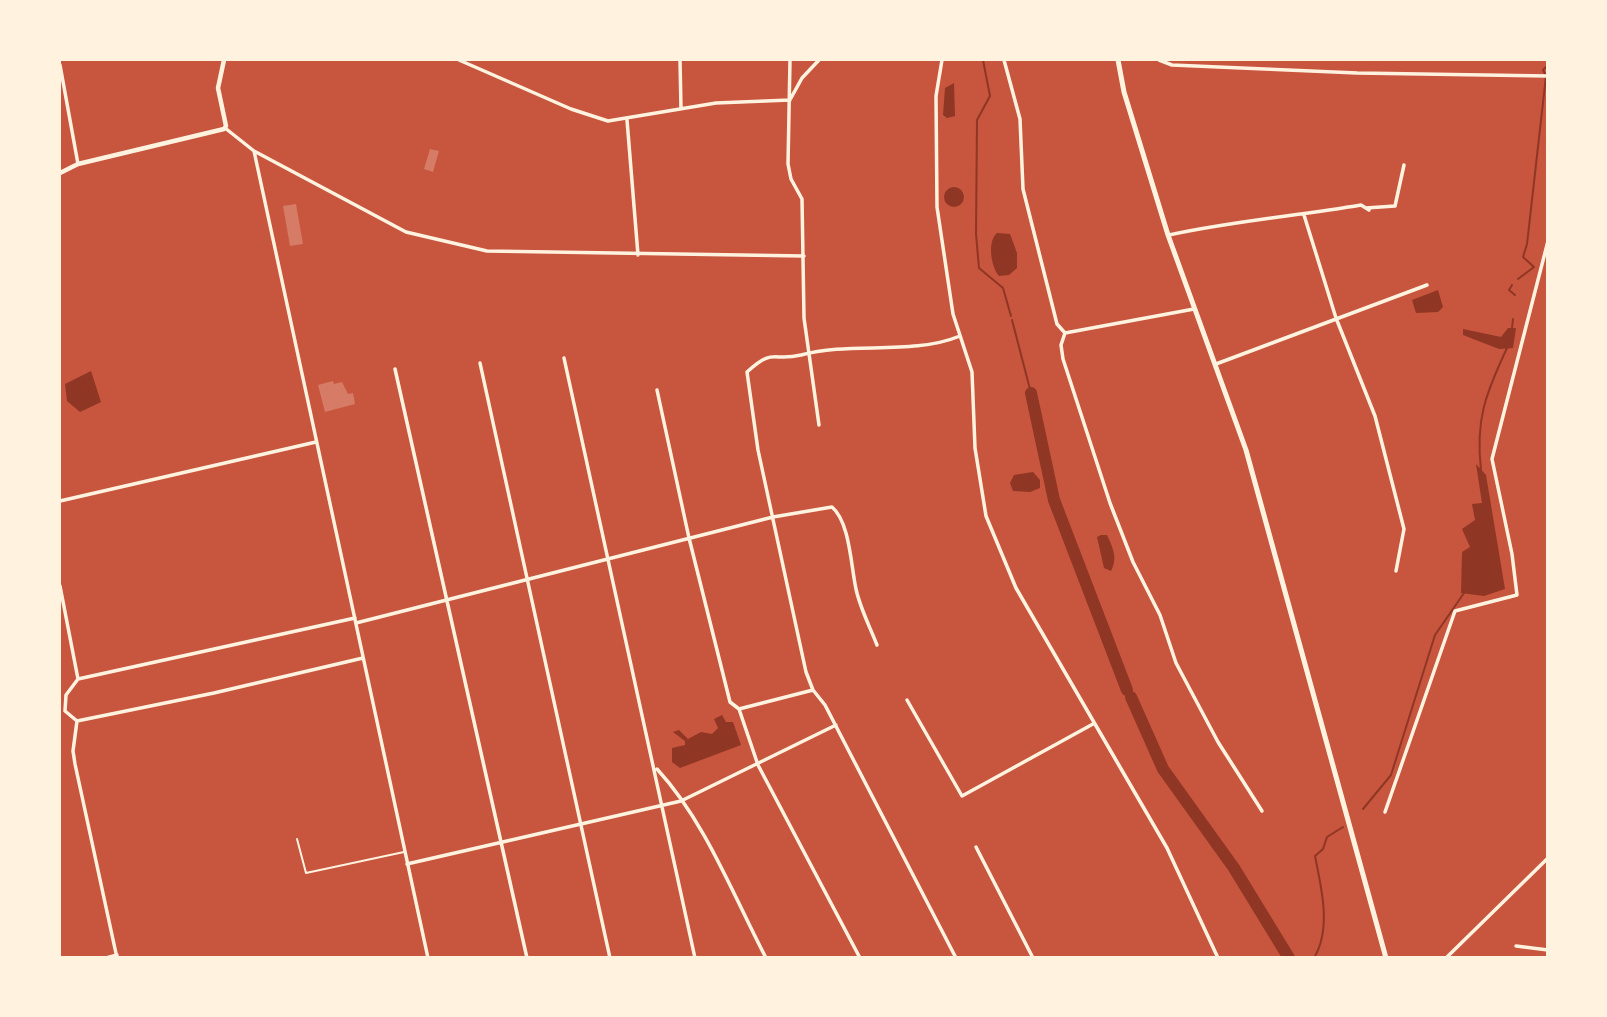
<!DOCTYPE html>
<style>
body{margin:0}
#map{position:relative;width:1607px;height:1017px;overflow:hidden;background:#c8553d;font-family:"Roboto Condensed",sans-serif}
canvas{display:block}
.frame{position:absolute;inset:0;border:61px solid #fff3e0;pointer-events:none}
</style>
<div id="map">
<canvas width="1607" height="1017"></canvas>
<div class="frame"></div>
</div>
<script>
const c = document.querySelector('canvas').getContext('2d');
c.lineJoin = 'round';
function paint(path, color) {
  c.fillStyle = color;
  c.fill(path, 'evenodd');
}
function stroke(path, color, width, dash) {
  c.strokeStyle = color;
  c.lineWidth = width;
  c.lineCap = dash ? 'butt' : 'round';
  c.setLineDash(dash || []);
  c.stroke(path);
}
paint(new Path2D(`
 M 954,83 L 955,116 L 947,118 L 943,115 L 945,88 Z
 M944 197a10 10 0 1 1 20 0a10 10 0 1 1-20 0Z
 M 997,233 L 1010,234 L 1017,253 L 1017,268 L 1009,275 L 999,276 C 991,267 987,241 997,233 Z
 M 1438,290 L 1443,307 L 1438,312 L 1416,313 L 1412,300 Z
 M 1508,328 L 1516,328 L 1513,348 L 1499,349 L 1463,335 L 1463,329 L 1501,337 Z
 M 91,371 L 101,402 L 80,412 L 67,401 L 65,384 Z
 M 1476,464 L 1486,475 L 1505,589 L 1484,596 L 1461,593 L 1462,552 L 1470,547 L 1462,529 L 1475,520 L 1472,504 L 1482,503 Z
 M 1033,472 L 1040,480 L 1040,488 L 1030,492 L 1013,491 L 1010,483 L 1014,475 Z
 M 1101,535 L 1107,535 C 1113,548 1118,558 1111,571 L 1104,568 L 1097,537 Z
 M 722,715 L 726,722 L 733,722 L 741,745 L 680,768 L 672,762 L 672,748 L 685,745 L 685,741 L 673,732 L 679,730 L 688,739 L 701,732 L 712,734 L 718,728 L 714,719 Z`), '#8f3625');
stroke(new Path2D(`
 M 983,60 L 990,96 L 977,120 L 976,234 L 979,268 L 1003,288 L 1011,316
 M 1518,279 L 1534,267 L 1523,257 L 1527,244 L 1546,76 L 1543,70 L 1548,65
 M 1512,285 L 1509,290 L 1515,295
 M 1012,320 L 1031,393
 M 1512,328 L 1513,319
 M 1481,470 C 1475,420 1486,393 1507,348
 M 1363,809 L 1391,775 L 1435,635 L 1464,593
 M 1314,958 C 1332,928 1321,887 1315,856 L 1323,849 L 1327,837 L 1343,827`), '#8f3625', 2);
stroke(new Path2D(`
 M 1031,393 L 1054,500 L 1127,690
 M 1131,697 L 1163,769 L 1234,868 L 1289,958`), '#8f3625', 12);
paint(new Path2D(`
 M 430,149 L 439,151 L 433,172 L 424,169 Z
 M 296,204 L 303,244 L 290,246 L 283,206 Z
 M 333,381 L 334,384 L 342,382 L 348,394 L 353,393 L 355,404 L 325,412 L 318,385 Z`), '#d67c66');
stroke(new Path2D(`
 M 297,839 L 306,873 L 404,852`), '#fff3e0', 2);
stroke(new Path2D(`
 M 459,60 L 571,109 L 608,121 L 716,103 L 790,100
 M 680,60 L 681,109
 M 790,60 L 788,164 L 791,179 L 802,199 L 804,318 L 819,425
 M 942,60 L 936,96 L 937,207 L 953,314 L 972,372 L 975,448 L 986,516 L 1016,588 L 1167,848 L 1218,958
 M 1004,60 L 1020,119 L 1023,189 L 1057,324 L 1065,333 L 1061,345 L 1063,359 L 1110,503 L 1133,562 L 1160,615 L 1176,663 L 1218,742 L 1262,811
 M 1159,60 L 1172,65 L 1357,73 L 1548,76
 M 60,65 L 78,164
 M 791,98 L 802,78 L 819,60
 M 627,120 L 638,255
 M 225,128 L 254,151 L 428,958
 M 254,151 L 406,232 L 487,251 L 804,256
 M 1366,208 L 1395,206 L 1404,165
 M 1304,215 L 1336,318 L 1375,416 L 1404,529 L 1396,571
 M 1169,235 C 1232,221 1297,216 1361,205 L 1369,210
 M 1065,333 L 1194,309
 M 564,358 L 695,958
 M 480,363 L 610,958
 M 1216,364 L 1427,285
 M 395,369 L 527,958
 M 657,390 L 689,538 L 730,702 L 739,709 L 758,765 L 860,958
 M 60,501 L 316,442
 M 60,586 L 78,679
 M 356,623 L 773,517 L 832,507 C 850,522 851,567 856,589 C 860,608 870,627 877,645
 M 907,700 L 962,796 L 1093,724
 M 739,709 L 813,690
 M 77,721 L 65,711 L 66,695 L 78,679 L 355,618
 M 77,721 L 214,693 L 363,658
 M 77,721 L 73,751 L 75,764 L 117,958
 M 657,769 C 705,821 733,895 766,958
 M 1385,812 L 1455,611 L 1517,595 L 1512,554 L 1492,459 L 1548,241
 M 976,847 L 1033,958
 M 407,864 L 681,801 L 836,725
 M 1516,946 L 1548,950
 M 106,958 L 117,955
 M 956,958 L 825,705 L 813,690 L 806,672 L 758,450 L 747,372 C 774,347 772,362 801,355 C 851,341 911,356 960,336
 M 1446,958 L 1548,858`), '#fff3e0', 3.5);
stroke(new Path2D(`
 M 60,173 L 78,164 L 224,129 L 226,126 L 218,88 L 224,60`), '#fff3e0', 4.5);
stroke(new Path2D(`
 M 1118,60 L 1124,92 L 1168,235 L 1246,450 L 1386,958`), '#fff3e0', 5);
</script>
